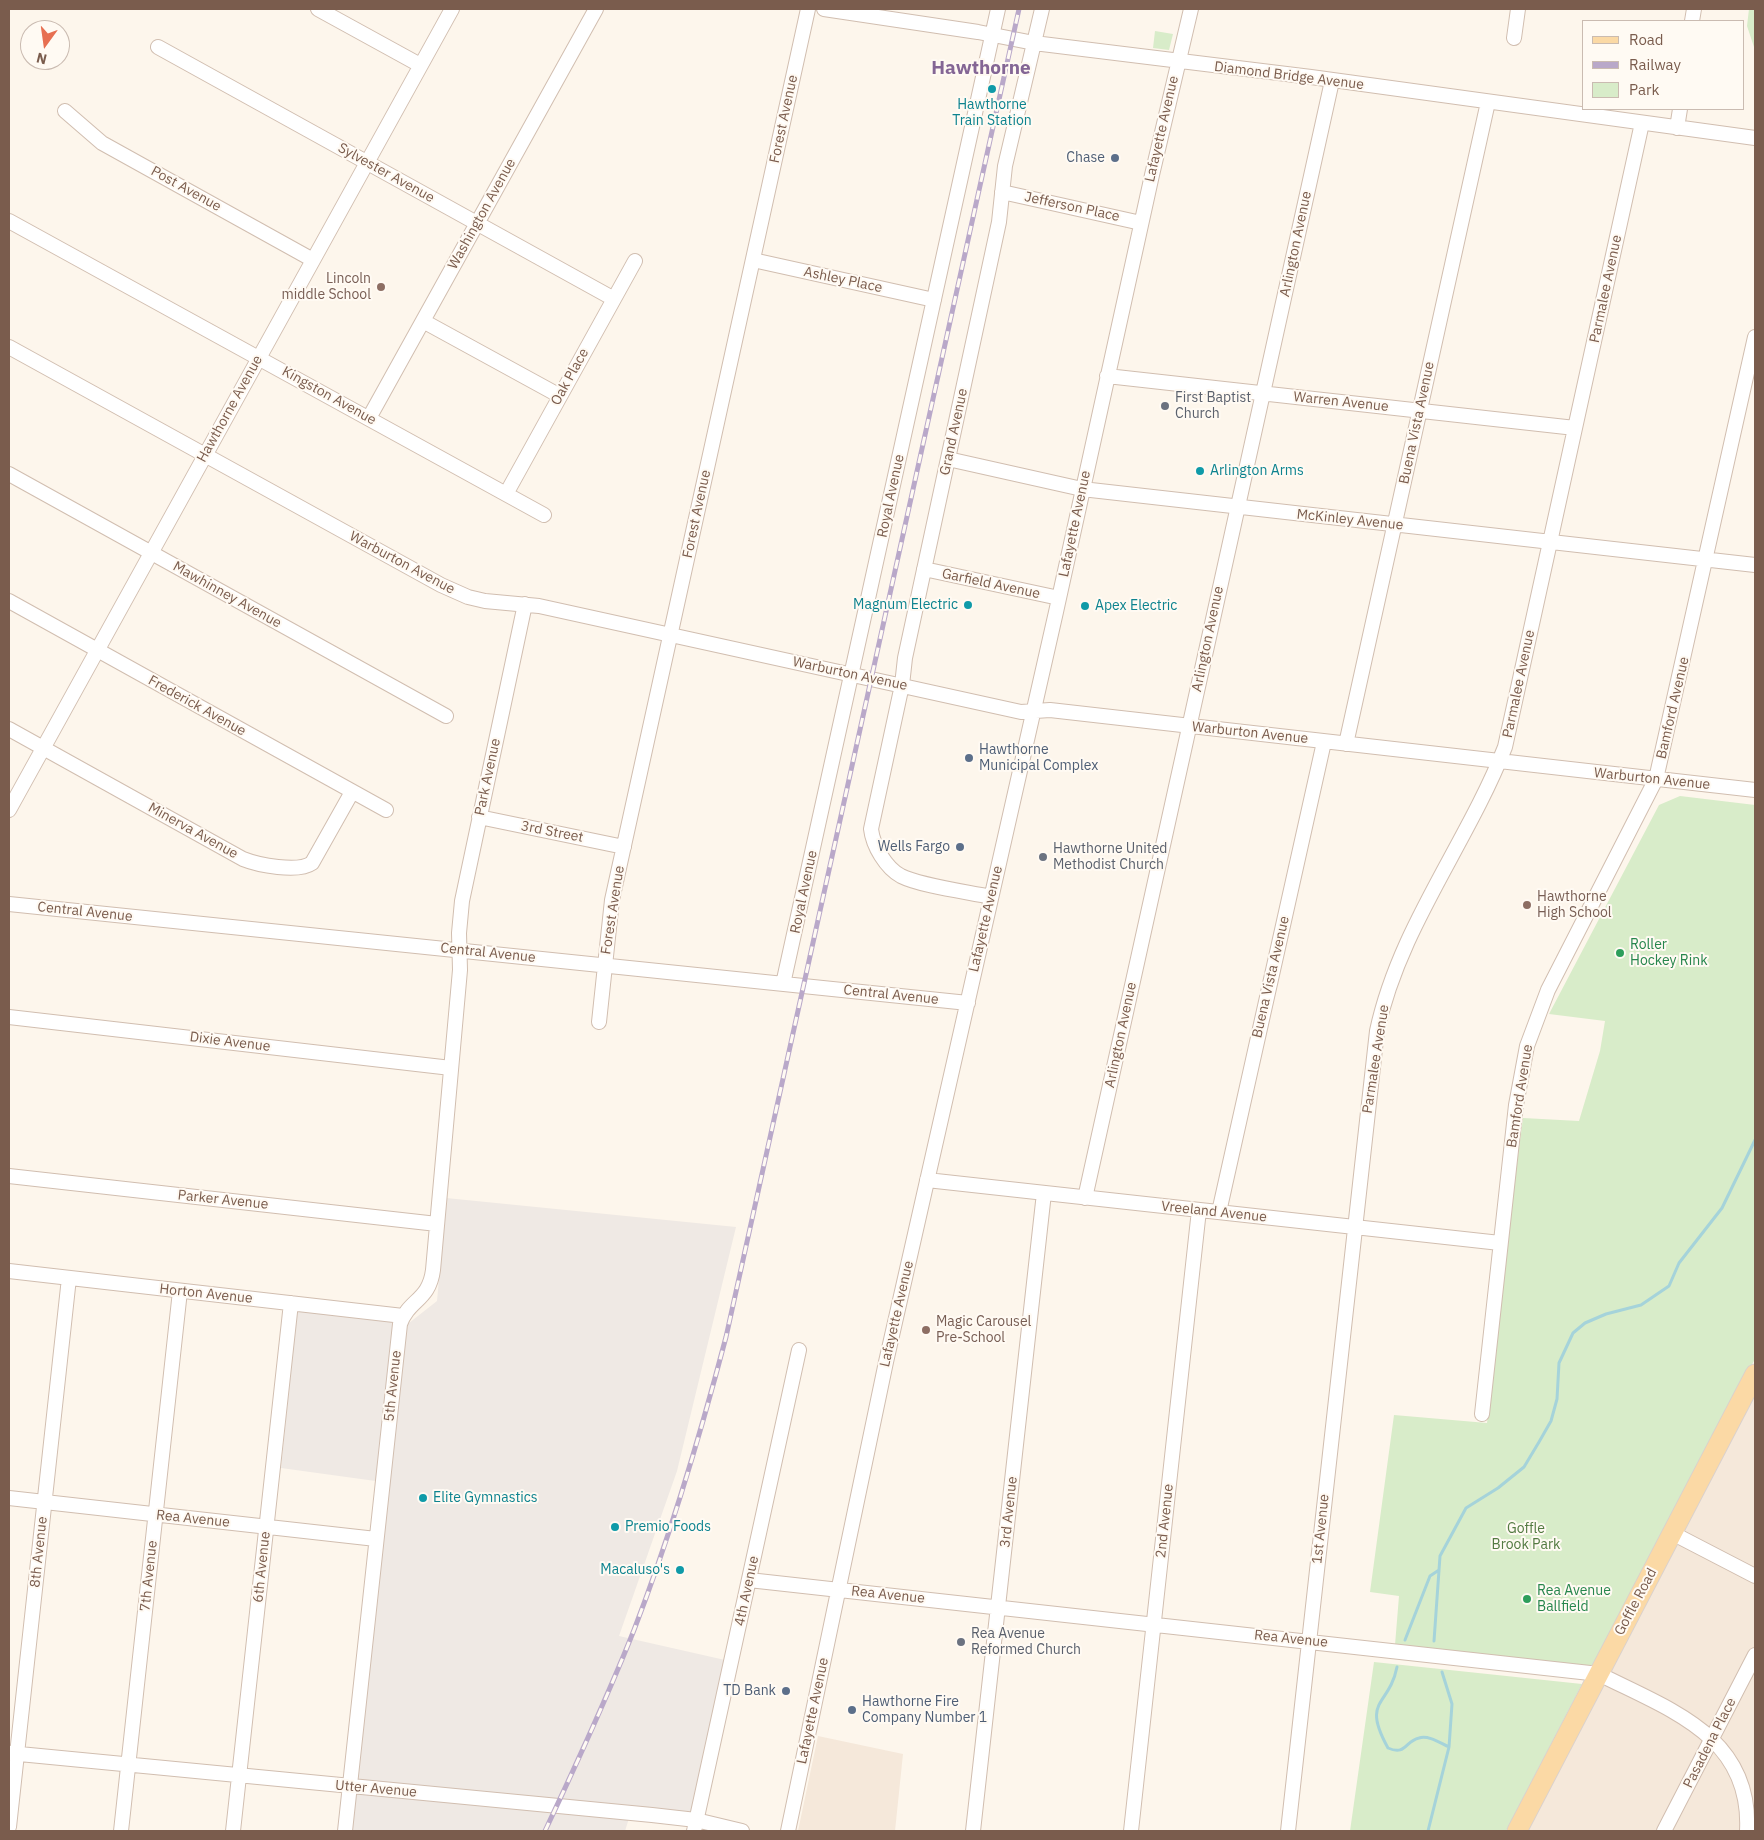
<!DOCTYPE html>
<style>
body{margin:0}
#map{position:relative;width:1764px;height:1840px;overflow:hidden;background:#fdf6ec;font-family:"IBM Plex Sans",sans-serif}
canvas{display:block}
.frame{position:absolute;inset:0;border:10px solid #7a5c4d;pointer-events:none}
.legend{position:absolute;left:1582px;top:20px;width:162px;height:90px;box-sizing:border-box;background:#fffaf3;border:1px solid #cabbb1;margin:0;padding:6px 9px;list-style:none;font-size:15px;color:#7a5c4d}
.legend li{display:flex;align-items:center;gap:10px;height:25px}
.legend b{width:25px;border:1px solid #cabbb1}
.north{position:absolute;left:20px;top:20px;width:50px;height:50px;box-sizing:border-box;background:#fffaf3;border:1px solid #cabbb1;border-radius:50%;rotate:194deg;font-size:14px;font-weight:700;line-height:20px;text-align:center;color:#7a5c4d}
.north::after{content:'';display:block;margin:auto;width:18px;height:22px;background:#e76f51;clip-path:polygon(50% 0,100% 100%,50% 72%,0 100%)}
</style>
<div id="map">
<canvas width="1764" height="1840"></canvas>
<div class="frame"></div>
<ul class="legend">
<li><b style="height:6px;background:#fbd9a5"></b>Road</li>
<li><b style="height:6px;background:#b9a8c9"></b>Railway</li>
<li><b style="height:14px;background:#d8ecc9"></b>Park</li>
</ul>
<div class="north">N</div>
</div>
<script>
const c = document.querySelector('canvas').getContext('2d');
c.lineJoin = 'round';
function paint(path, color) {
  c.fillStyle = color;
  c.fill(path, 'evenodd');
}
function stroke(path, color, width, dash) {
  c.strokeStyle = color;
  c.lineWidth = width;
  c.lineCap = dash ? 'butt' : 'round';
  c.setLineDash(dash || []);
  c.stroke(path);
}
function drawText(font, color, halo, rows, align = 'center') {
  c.font = font + ' "IBM Plex Sans",sans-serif';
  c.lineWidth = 4;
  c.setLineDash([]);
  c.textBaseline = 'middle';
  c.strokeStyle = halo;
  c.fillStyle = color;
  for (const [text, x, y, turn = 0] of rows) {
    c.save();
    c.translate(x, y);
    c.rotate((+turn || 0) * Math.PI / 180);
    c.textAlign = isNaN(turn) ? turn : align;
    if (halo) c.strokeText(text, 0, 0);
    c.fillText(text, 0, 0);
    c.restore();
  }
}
paint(new Path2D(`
 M 1755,1393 L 1755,1831 L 1528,1831 L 1605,1676 Z
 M 818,1736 L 903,1754 L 895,1831 L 798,1831 Z`), '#f5e8da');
paint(new Path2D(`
 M 446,1198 L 736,1227 L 677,1471 L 619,1636 L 725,1660 L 691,1814 L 632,1809 L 625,1831 L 352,1831 L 390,1483 L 281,1468 L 297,1311 L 409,1323 L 437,1301 Z`), '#efe9e4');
paint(new Path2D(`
 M 1749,9 L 1755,9 L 1755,50 L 1747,26 Z
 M 1155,31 L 1173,34 L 1169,50 L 1153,48 Z
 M 1680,796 L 1755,805 L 1755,1359 L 1594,1666 L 1395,1645 L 1399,1596 L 1370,1592 L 1394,1415 L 1487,1423 L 1507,1239 L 1523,1118 L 1579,1121 L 1600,1051 L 1605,1021 L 1549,1014 L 1659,805 Z
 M 1374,1662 L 1582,1684 L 1506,1831 L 1350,1831 Z`), '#d8ecc9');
stroke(new Path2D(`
 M 1405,1640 L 1430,1576 L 1439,1570
 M 1434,1641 L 1440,1556 L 1466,1508 L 1498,1488 L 1524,1467 L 1539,1442 L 1551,1421 L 1557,1399 L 1559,1363 L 1573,1333 L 1585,1323 L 1606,1314 L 1641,1305 L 1669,1286 L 1679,1263 L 1722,1208 L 1755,1140
 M 1397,1667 C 1389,1707 1361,1699 1388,1748 C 1406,1756 1405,1741 1419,1738 C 1429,1735 1440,1743 1449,1747
 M 1428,1831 L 1449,1747 L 1452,1704 L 1442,1672`), '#a5d3da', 3);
const minor = new Path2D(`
 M 318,9 L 420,65
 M 824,9 L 978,32 L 1034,43 L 1311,77 L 1755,138
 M 1692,21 L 1694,9
 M 1514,38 L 1518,9
 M 158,47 L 614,299
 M 65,111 L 102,143 L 313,260
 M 1677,128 L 1680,109
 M 1002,192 L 1141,223
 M 9,221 L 544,515
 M 753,260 L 934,300
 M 423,321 L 560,396
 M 9,347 L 441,585 L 468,597 L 485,601 L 539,606 L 1021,712 L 1050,710 L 1755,790
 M 1107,376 L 1575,428
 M 369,418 L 596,9
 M 948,459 L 1082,489 L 1755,565
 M 9,474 L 446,716
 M 506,494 L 635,261
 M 924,569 L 1059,598
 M 9,601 L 386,810
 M 9,729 L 243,859 C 258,865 298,873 312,863 L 352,792
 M 1346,744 L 1488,102
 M 9,810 L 452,9
 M 479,817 L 624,847
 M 991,897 C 968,892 921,886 901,876 C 886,868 873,846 871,829 L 902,685 L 905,658 L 999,222 L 1005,166 L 1042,9
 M 9,904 L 968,1003
 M 783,984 L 998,9
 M 9,1017 L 451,1068
 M 599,1022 L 612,900 L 808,9
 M 9,1176 L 437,1224
 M 927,1180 L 1500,1243
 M 1085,1198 L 1332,81
 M 1219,1212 L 1324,742
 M 9,1271 L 403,1316
 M 1482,1414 L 1516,1105 L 1527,1046 L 1548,990 L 1656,779 L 1755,337
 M 9,1498 L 376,1539
 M 1672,1533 L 1755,1576
 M 749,1580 L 1599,1674 C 1670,1710 1752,1736 1747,1831
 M 9,1753 L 652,1815 L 696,1820 L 742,1831
 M 9,1827 L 69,1278
 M 121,1831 L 180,1291
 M 233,1831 L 291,1303
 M 345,1831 L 400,1324 C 409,1299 429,1301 433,1270 L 460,970 L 459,933 L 462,901 L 525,604
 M 694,1831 L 799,1350
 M 788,1831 L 886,1362 L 1056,612 L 1152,175 L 1191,9
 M 973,1831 L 1044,1193
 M 1131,1831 L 1199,1210
 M 1288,1831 L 1377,1031 C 1399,928 1467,844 1505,747 L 1642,123
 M 1664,1831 L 1755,1655`);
const major = new Path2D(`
 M 1517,1831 L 1755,1374`);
stroke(minor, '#d1beb0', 16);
stroke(major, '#dad1cd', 21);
stroke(minor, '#fff', 14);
stroke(major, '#fbd9a5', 19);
const rail = new Path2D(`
 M 545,1831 C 576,1765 607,1698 634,1630 C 671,1534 700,1436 726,1337 L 1019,9`);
stroke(rail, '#b9a8c9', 5);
stroke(rail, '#fffaf3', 3, [9]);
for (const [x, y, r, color] of [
 [992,89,5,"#0f9aa8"],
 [1115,158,5,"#5c6f8a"],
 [381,287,5,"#8d6e63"],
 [1165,406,5,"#6b7280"],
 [1200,471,5,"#0f9aa8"],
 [968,605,5,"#0f9aa8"],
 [1085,606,5,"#0f9aa8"],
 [969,758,5,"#5c6f8a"],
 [960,847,5,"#5c6f8a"],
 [1043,857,5,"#6b7280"],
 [1527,905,5,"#8d6e63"],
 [1620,953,5,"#2e9e5b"],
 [926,1330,5,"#8d6e63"],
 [423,1498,5,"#0f9aa8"],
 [615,1527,5,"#0f9aa8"],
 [680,1570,5,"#0f9aa8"],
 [1527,1599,5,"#2e9e5b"],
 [961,1642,5,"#6b7280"],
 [786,1691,5,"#5c6f8a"],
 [852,1710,5,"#5c6f8a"]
]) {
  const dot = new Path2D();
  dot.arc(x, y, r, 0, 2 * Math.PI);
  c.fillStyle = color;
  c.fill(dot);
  stroke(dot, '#fffaf3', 2);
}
drawText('14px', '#7a5c4d', '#fffaf3', [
 ["Diamond Bridge Avenue",1289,76,7],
 ["Forest Avenue",784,119,-78],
 ["Lafayette Avenue",1162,129,-77],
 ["Sylvester Avenue",386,173,29],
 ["Post Avenue",186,189,29],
 ["Jefferson Place",1072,207,12],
 ["Washington Avenue",482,214,-61],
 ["Arlington Avenue",1296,244,-78],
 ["Ashley Place",843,280,12],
 ["Parmalee Avenue",1606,289,-78],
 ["Oak Place",570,377,-61],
 ["Kingston Avenue",329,396,29],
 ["Warren Avenue",1341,402,6],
 ["Hawthorne Avenue",230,409,-61],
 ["Buena Vista Avenue",1417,423,-78],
 ["Grand Avenue",954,432,-78],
 ["Royal Avenue",891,496,-78],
 ["Forest Avenue",697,514,-78],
 ["McKinley Avenue",1350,520,6],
 ["Lafayette Avenue",1075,524,-78],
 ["Warburton Avenue",402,563,28],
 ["Garfield Avenue",991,584,12],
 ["Mawhinney Avenue",227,595,29],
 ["Arlington Avenue",1208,639,-78],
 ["Warburton Avenue",850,674,12],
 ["Parmalee Avenue",1519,684,-78],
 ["Frederick Avenue",197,706,29],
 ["Bamford Avenue",1673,708,-77],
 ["Warburton Avenue",1250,733,6],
 ["Park Avenue",488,777,-78],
 ["Warburton Avenue",1652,779,6],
 ["Minerva Avenue",193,831,29],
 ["3rd Street",552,832,11],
 ["Royal Avenue",804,892,-78],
 ["Forest Avenue",613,910,-81],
 ["Central Avenue",85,912,6],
 ["Lafayette Avenue",986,919,-77],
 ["Central Avenue",488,953,6],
 ["Buena Vista Avenue",1271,977,-77],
 ["Central Avenue",891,995,6],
 ["Arlington Avenue",1121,1035,-78],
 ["Dixie Avenue",230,1042,7],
 ["Parmalee Avenue",1376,1059,-81],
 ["Bamford Avenue",1520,1096,-81],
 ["Parker Avenue",223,1200,6],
 ["Vreeland Avenue",1214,1212,6],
 ["Horton Avenue",206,1294,6],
 ["Lafayette Avenue",897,1314,-77],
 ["5th Avenue",393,1386,-84],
 ["3rd Avenue",1009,1512,-84],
 ["Rea Avenue",193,1519,6],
 ["2nd Avenue",1165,1521,-84],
 ["1st Avenue",1321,1529,-84],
 ["8th Avenue",39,1552,-84],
 ["6th Avenue",262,1567,-84],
 ["7th Avenue",149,1576,-84],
 ["4th Avenue",747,1591,-78],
 ["Rea Avenue",888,1595,6],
 ["Goffle Road",1636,1602,-62],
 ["Rea Avenue",1291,1639,6],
 ["Lafayette Avenue",813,1711,-78],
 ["Pasadena Place",1710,1743,-63],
 ["Utter Avenue",376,1789,5]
]);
drawText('14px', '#0d838f', '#fffaf3', [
 ["Hawthorne",992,105,"center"],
 ["Train Station",992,121,"center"],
 ["Arlington Arms",1210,471],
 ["Magnum Electric",958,605,"right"],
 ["Apex Electric",1095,606],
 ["Elite Gymnastics",433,1498],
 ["Premio Foods",625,1527],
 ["Macaluso's",670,1570,"right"]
], 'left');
drawText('14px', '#4e5e75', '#fffaf3', [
 ["Chase",1105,158],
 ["Hawthorne",979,750,"left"],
 ["Municipal Complex",979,766,"left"],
 ["Wells Fargo",950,847],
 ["TD Bank",776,1691],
 ["Hawthorne Fire",862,1702,"left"],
 ["Company Number 1",862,1718,"left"]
], 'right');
drawText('14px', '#785e54', '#fffaf3', [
 ["Lincoln",371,279,"right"],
 ["middle School",371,295,"right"],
 ["Hawthorne",1537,897],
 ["High School",1537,913],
 ["Magic Carousel",936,1322],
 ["Pre-School",936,1338]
], 'left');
drawText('14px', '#5b616d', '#fffaf3', [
 ["First Baptist",1175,398],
 ["Church",1175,414],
 ["Hawthorne United",1053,849],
 ["Methodist Church",1053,865],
 ["Rea Avenue",971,1634],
 ["Reformed Church",971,1650]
], 'left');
drawText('14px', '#27864d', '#fffaf3', [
 ["Roller",1630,945],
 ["Hockey Rink",1630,961],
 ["Rea Avenue",1537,1591],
 ["Ballfield",1537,1607]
], 'left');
drawText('14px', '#537a41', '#fffaf3', [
 ["Goffle",1526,1529],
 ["Brook Park",1526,1545]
]);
drawText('bold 19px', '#846695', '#fffaf3', [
 ["Hawthorne",981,69]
]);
</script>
